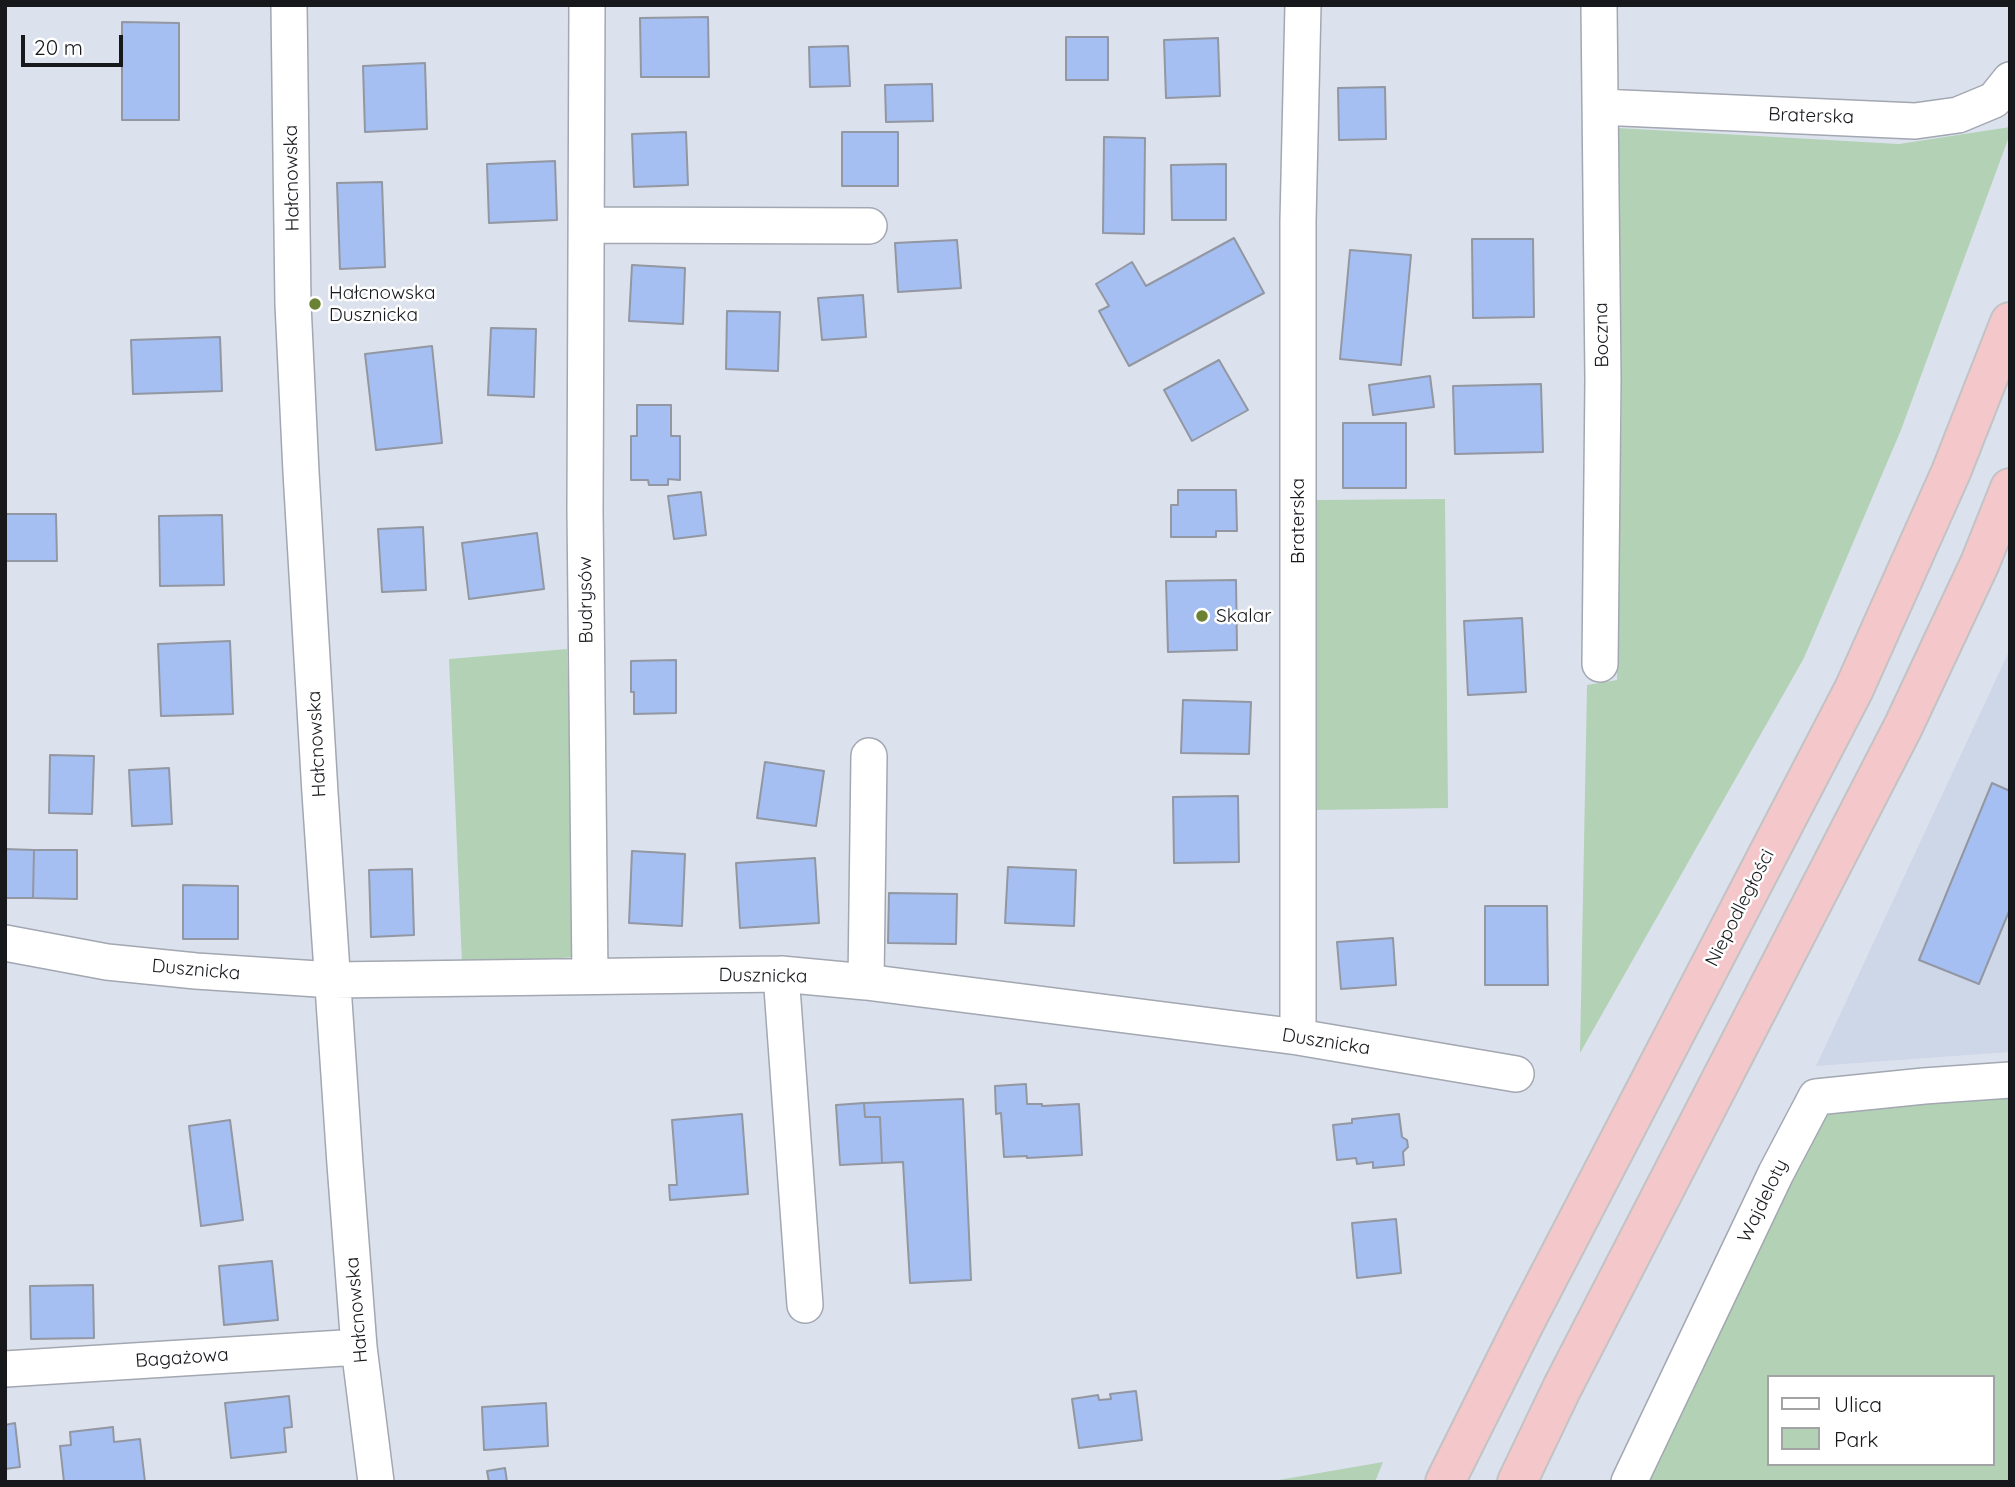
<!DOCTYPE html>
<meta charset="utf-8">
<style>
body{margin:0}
#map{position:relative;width:2015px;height:1487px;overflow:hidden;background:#dce2ed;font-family:Quicksand,sans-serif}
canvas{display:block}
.frame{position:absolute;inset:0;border:7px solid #16181c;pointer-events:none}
.legend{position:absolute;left:1767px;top:1375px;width:228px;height:91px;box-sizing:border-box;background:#fff;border:2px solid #a2a3a4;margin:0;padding:9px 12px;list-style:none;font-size:21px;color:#16181c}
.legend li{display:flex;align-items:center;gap:14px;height:35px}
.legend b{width:35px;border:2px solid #a2a3a4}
.scale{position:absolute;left:21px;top:35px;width:102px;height:32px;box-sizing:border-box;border:4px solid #16181c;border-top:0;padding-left:9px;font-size:21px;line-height:24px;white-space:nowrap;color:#16181c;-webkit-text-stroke:5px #fff;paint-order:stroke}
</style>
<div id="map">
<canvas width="2015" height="1487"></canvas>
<div class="frame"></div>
<ul class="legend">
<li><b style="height:9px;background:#fff"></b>Ulica</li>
<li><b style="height:19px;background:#b3d2b5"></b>Park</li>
</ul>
<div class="scale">20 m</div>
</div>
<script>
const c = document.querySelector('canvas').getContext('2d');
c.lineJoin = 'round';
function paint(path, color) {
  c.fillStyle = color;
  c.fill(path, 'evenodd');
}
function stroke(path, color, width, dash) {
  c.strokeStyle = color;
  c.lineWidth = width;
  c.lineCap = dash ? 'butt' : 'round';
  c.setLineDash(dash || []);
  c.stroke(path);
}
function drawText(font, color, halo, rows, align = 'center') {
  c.font = font + ' Quicksand,sans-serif';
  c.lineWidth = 5;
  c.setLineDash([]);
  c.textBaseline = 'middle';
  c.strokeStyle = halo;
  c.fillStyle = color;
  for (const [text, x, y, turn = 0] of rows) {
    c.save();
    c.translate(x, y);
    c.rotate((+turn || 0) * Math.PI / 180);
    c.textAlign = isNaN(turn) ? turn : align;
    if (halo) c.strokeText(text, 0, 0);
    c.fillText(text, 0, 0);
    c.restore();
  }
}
paint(new Path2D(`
 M 2010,649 L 2010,1052 L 1816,1066 Z`), '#ced7e8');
paint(new Path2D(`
 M 2010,127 L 2010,134 L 1901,430 L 1804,658 L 1580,1053 L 1587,685 L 1617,680 L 1622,396 L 1618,128 L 1899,144 Z
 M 1445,499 L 1448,808 L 1317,810 L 1315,500 Z
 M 567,649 L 577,957 L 462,964 L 449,659 Z
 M 2010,1096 L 2010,1482 L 1652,1482 L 1647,1472 L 1825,1112 ZM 1768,1377 L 1992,1377 L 1992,1464 L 1768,1464 Z
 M 1383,1462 L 1375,1482 L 1267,1482 Z`), '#b3d2b5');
const building = new Path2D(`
 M 708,17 L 709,77 L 641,77 L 640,18 Z
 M 122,22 L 179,23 L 179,120 L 122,120 Z
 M 1066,37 L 1108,37 L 1108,80 L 1066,80 Z
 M 1218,38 L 1220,96 L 1166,98 L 1164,40 Z
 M 848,46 L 850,86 L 810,87 L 809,47 Z
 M 425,63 L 427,129 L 365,132 L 363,66 Z
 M 932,84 L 933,121 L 886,122 L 885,85 Z
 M 1385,87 L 1386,139 L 1339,140 L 1338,88 Z
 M 686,132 L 688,185 L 634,187 L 632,134 Z
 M 842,132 L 898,132 L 898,186 L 842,186 Z
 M 1104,137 L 1145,138 L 1144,234 L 1103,233 Z
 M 555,161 L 557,220 L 489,223 L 487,164 Z
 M 1226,164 L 1226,220 L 1172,220 L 1171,165 Z
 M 382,182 L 385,267 L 340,269 L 337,183 Z
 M 1234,238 L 1264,293 L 1129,366 L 1099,311 L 1109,306 L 1096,284 L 1132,262 L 1146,286 Z
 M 1472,239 L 1533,239 L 1534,317 L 1473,318 Z
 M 957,240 L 961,288 L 898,292 L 895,243 Z
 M 1350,250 L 1411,255 L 1401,365 L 1340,359 Z
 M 632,265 L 685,268 L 683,324 L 629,321 Z
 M 863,295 L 866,337 L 822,340 L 818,298 Z
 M 727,311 L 780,312 L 778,371 L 726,369 Z
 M 491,328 L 536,329 L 534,397 L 488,395 Z
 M 220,337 L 222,391 L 133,394 L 131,340 Z
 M 432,346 L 442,443 L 376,450 L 365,354 Z
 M 1219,360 L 1248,410 L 1192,441 L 1164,390 Z
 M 1430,376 L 1434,407 L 1373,415 L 1369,385 Z
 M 1541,384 L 1543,452 L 1455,454 L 1453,386 Z
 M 637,405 L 671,405 L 671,436 L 680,436 L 680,480 L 668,479 L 668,485 L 649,485 L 648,480 L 631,480 L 631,436 L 637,436 Z
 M 1343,423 L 1406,423 L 1406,488 L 1343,488 Z
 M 1178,490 L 1236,490 L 1237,531 L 1216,531 L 1216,537 L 1171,537 L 1171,505 L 1178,505 Z
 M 701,492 L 706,535 L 674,539 L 668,496 Z
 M 5,514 L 56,514 L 57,561 L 5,561 Z
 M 222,515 L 224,585 L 160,586 L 159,516 Z
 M 423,527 L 426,590 L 382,592 L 378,529 Z
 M 537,533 L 544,589 L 469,599 L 462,543 Z
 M 1236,580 L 1237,650 L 1168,652 L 1166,581 Z
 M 1522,618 L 1526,692 L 1468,695 L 1464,621 Z
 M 230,641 L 233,714 L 161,716 L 158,644 Z
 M 676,660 L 676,713 L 634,714 L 634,692 L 631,692 L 631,661 Z
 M 1183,700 L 1251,702 L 1249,754 L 1181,753 Z
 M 50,755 L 94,756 L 92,814 L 49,813 Z
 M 765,762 L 824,771 L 816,826 L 757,818 Z
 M 169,768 L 172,824 L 132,826 L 129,770 Z
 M 1992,783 L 2010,791 L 2010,909 L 1979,984 L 1919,960 Z
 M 1238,796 L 1239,862 L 1174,863 L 1173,797 Z
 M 5,849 L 34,850 L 33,898 L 5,898 Z
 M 34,850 L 77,850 L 77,899 L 33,898 Z
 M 632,851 L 685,854 L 682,926 L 629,923 Z
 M 815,858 L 819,923 L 740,928 L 736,863 Z
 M 1008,867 L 1076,870 L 1074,926 L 1005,923 Z
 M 412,869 L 414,935 L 371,937 L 369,870 Z
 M 183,885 L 238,886 L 238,939 L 183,939 Z
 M 889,893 L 957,894 L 956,944 L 888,943 Z
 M 1485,906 L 1547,906 L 1548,985 L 1485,985 Z
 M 1393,938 L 1396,985 L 1341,989 L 1337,942 Z
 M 1026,1084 L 1027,1104 L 1042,1104 L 1042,1106 L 1079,1104 L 1082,1155 L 1027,1158 L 1027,1156 L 1004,1157 L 1001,1113 L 996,1114 L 995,1086 Z
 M 963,1099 L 971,1280 L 910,1283 L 903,1162 L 882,1163 L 880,1117 L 865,1117 L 864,1103 Z
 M 864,1103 L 865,1117 L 880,1117 L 882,1163 L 840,1165 L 836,1105 Z
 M 742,1114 L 748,1194 L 670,1200 L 669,1185 L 677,1185 L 672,1120 Z
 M 1399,1114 L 1402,1137 L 1407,1140 L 1408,1147 L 1403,1152 L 1404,1165 L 1373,1168 L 1373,1162 L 1357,1164 L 1356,1158 L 1337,1160 L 1333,1125 L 1352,1123 L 1352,1119 Z
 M 230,1120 L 243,1220 L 201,1226 L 189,1126 Z
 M 1396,1219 L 1401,1273 L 1357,1278 L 1352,1223 Z
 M 272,1261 L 278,1320 L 224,1325 L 219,1266 Z
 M 93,1285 L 94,1338 L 31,1339 L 30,1286 Z
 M 1136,1391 L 1142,1440 L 1079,1448 L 1072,1399 L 1098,1395 L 1099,1400 L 1111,1399 L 1110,1394 Z
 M 289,1396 L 292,1427 L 284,1428 L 286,1452 L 231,1458 L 225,1403 Z
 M 546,1403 L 548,1446 L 484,1450 L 482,1407 Z
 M 15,1423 L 20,1467 L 5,1469 L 5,1425 Z
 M 113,1427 L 114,1442 L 140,1439 L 145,1482 L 64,1482 L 60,1446 L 71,1445 L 70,1432 Z
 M 505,1468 L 507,1482 L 489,1482 L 487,1471 Z`);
paint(building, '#a6bff2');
stroke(building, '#9297a1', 2);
const minor = new Path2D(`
 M 289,5 L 293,304 L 301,472 L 320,793 L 345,1164 L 359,1347 L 376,1482
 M 587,5 L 585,510 L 590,976
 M 1599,5 L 1603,380 L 1600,664
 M 1600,107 L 1915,121 L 1958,115 L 1994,100 L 2010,80
 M 587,225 L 869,226
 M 5,943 L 107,962 L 196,971 L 333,980 L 781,974 L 866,982 L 1298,1037 L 1516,1074
 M 781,974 L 805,1305
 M 866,982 L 869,756
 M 1298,1037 L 1298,221 L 1303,5
 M 5,1369 L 359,1347
 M 1629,1482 L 1776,1173 L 1816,1097 L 1924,1086 L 2010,1080`);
const highway = new Path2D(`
 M 1445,1482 L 1526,1320 L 1854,689 L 1951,472 L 2010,322
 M 1517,1482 L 1562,1388 L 1903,727 L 1980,563 L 2010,488`);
stroke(minor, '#a2a7b1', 38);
stroke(highway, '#c2c3c4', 42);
stroke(minor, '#fff', 35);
stroke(highway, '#f4c7cb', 38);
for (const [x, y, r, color] of [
 [315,304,7,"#6b8234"],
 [1202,616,7,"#6b8234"]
]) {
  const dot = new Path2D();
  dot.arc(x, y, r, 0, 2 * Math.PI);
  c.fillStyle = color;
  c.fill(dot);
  stroke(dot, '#fff', 2.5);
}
drawText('19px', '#16181c', '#fff', [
 ["Braterska",1811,116,2],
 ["Hałcnowska",292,178,-91],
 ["Boczna",1602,335,-91],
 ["Braterska",1298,521,-90],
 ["Budrysów",586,600,-91],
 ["Hałcnowska",317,744,-93],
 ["Niepodległości",1740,908,-63],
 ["Dusznicka",196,970,5],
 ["Dusznicka",763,976,1],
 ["Dusznicka",1326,1042,9],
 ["Wajdeloty",1763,1201,-64],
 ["Hałcnowska",357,1310,-95],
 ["Bagażowa",182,1358,-4]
]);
drawText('19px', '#16181c', '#fff', [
 ["Hałcnowska",329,293],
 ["Dusznicka",329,315],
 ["Skalar",1216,616]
], 'left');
</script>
